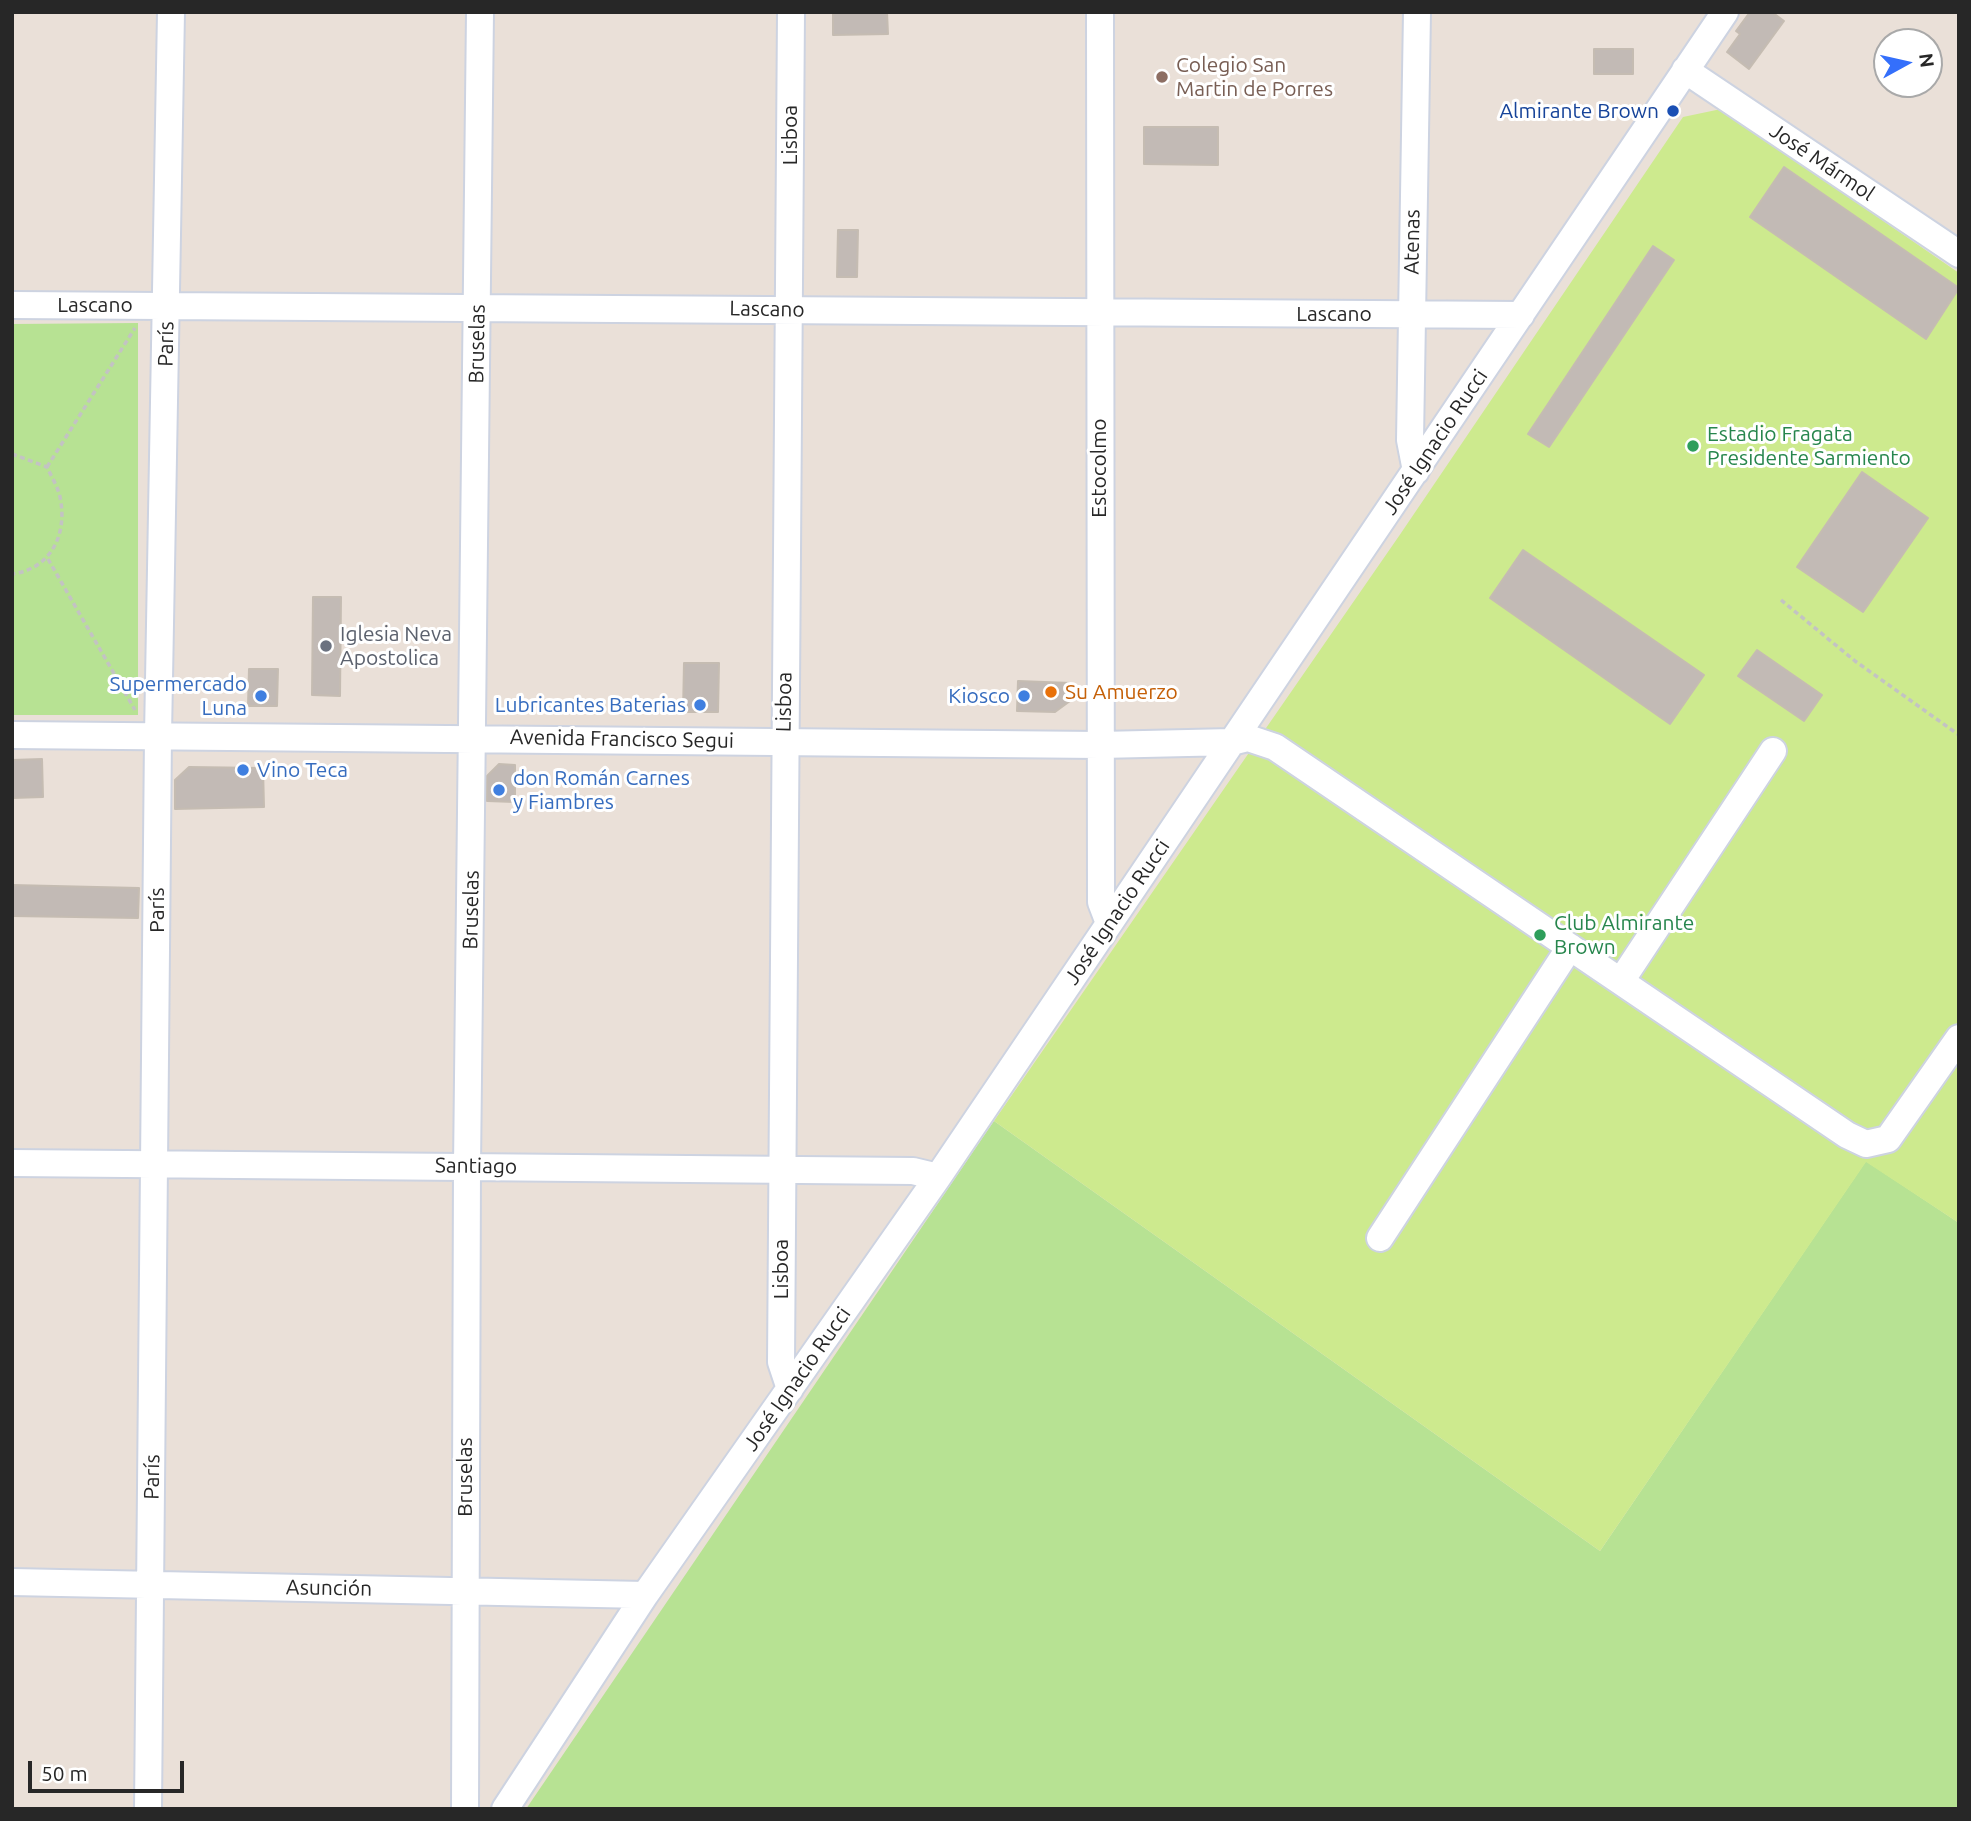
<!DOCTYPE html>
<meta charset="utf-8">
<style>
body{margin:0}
#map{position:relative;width:1971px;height:1821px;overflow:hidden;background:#eae0d8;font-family:Ubuntu,sans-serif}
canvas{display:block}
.frame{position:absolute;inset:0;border:14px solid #272727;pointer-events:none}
.north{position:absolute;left:1873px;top:28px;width:70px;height:70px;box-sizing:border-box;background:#fff;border:2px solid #a9a9a9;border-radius:50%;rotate:82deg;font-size:19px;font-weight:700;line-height:28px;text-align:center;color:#272727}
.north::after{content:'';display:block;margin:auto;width:24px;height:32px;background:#346ffb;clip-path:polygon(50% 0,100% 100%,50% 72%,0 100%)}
.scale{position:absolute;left:28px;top:1761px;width:156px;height:32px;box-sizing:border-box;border:4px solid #272727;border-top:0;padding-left:9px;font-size:21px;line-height:24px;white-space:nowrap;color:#272727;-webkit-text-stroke:5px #fff;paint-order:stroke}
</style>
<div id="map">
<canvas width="1971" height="1821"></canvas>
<div class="frame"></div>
<div class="north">N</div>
<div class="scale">50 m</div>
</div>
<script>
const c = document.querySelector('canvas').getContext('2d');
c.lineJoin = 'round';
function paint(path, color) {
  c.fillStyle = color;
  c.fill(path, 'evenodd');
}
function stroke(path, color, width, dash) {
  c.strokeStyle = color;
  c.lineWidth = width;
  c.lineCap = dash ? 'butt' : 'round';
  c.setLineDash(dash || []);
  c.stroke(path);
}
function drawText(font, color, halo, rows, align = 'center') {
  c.font = font + ' Ubuntu,sans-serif';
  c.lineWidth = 6;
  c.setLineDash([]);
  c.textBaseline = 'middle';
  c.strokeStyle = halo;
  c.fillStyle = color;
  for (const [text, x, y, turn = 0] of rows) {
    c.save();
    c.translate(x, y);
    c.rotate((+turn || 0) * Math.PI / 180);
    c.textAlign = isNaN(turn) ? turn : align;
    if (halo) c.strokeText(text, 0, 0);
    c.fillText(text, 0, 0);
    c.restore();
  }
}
paint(new Path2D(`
 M 138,323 L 138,715 L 12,715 L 12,324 Z
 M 994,1121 L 1600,1551 L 1866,1161 L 1959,1223 L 1959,1809 L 526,1809 Z`), '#b7e293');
paint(new Path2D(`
 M 1721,109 L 1959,273 L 1959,1223 L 1866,1162 L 1600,1551 L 994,1121 L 1399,536 L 1683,117 Z`), '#cdea8e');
const building = new Path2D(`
 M 833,12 L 887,12 L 888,34 L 833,35 Z
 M 1750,12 L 1772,12 L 1784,21 L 1749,69 L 1727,52 L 1740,34 L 1736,31 Z
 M 1594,49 L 1633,49 L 1633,74 L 1594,74 Z
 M 1144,127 L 1218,127 L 1218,165 L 1144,164 Z
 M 1784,167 L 1959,288 L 1926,339 L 1750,217 Z
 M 838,230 L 858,230 L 857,277 L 837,277 Z
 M 1653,246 L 1674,260 L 1549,447 L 1528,434 Z
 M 1862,472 L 1928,518 L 1863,612 L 1797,567 Z
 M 1523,550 L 1704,675 L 1670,724 L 1490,598 Z
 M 313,597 L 341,597 L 340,696 L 312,695 Z
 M 1757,650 L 1822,695 L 1804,721 L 1738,676 Z
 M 684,663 L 719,663 L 718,712 L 683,712 Z
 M 249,669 L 278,669 L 277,706 L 248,706 Z
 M 1018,681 L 1071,683 L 1070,701 L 1055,712 L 1017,711 Z
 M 42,759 L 43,797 L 12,798 L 12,760 Z
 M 499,764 L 515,765 L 515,802 L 487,801 L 487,776 Z
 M 189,767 L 263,768 L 264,807 L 175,809 L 175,780 Z
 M 12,885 L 139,888 L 138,918 L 12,916 Z`);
paint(building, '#c2bab5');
stroke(building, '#c5bcb2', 2);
const minor = new Path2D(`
 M 1100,12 L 1101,902 L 1109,923
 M 1685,70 L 1959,254
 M 12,305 L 1521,315
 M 1416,471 L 1410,440 L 1417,12
 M 12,735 L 1100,745 L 1232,742 L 1248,738 L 1275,747 L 1847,1135 L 1866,1144 L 1888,1139 L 1959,1038
 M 1621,981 L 1773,751
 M 12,1163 L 913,1171 L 938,1177
 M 1380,1238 L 1570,947
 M 790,1389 L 781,1362 L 791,12
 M 12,1582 L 645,1595
 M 148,1809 L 158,735 L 171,12
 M 465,1809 L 467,1166 L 480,12
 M 505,1809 L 645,1595 L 938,1177 L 1725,12`);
stroke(minor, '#cdd3e1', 30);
stroke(new Path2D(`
 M 12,454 L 47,467 C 51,476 58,487 60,497 C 68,534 51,569 12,574
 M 47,467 L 135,328
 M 48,559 L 135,710
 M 1781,600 L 1855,661 L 1959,735`), '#c3c3c3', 3.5, [5, 3.5]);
stroke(minor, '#fff', 26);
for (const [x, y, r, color] of [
 [1162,77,7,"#8d6e63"],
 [1673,111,7,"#1a4fb4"],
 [1693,446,7,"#2e9e5b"],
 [326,646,7,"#6b7280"],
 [1051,692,7,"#e8710a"],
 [261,696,7,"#3f7fe0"],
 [1024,696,7,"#3f7fe0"],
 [700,705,7,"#3f7fe0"],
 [243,770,7,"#3f7fe0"],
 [499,790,7,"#3f7fe0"],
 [1540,935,7,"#2e9e5b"]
]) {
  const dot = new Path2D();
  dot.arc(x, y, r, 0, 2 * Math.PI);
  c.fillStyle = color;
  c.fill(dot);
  stroke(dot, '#fff', 2.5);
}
drawText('21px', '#785e54', '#fff', [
 ["Colegio San",1176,65],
 ["Martin de Porres",1176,89]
], 'left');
drawText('21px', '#164399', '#fff', [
 ["Almirante Brown",1659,111]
], 'right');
drawText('21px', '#272727', '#fff', [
 ["Lisboa",790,135,-90],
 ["José Mármol",1822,162,34],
 ["Atenas",1412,242,-89],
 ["Lascano",95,305],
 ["Lascano",767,309,1],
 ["Lascano",1334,314],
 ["París",166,344,-89],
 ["Bruselas",477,344,-89],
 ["José Ignacio Rucci",1435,442,-56],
 ["Estocolmo",1099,468,-90],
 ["Lisboa",784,702,-89],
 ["Avenida Francisco Segui",622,739,1],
 ["París",157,910,-90],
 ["Bruselas",471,910,-89],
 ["José Ignacio Rucci",1117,912,-56],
 ["Santiago",476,1166,1],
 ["Lisboa",781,1269,-90],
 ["José Ignacio Rucci",797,1379,-55],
 ["París",152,1477,-89],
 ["Bruselas",465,1477,-90],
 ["Asunción",329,1588,1]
]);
drawText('21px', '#27864d', '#fff', [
 ["Estadio Fragata",1707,434],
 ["Presidente Sarmiento",1707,458],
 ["Club Almirante",1554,923],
 ["Brown",1554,947]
], 'left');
drawText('21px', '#5b616d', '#fff', [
 ["Iglesia Neva",340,634],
 ["Apostolica",340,658]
], 'left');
drawText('21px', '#366cbe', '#fff', [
 ["Supermercado",247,684],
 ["Luna",247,708],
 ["Kiosco",1010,696],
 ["Lubricantes Baterias",686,705],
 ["Vino Teca",257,770,"left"],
 ["don Román Carnes",513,778,"left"],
 ["y Fiambres",513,802,"left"]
], 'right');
drawText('21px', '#c56008', '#fff', [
 ["Su Amuerzo",1065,692]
], 'left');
</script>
